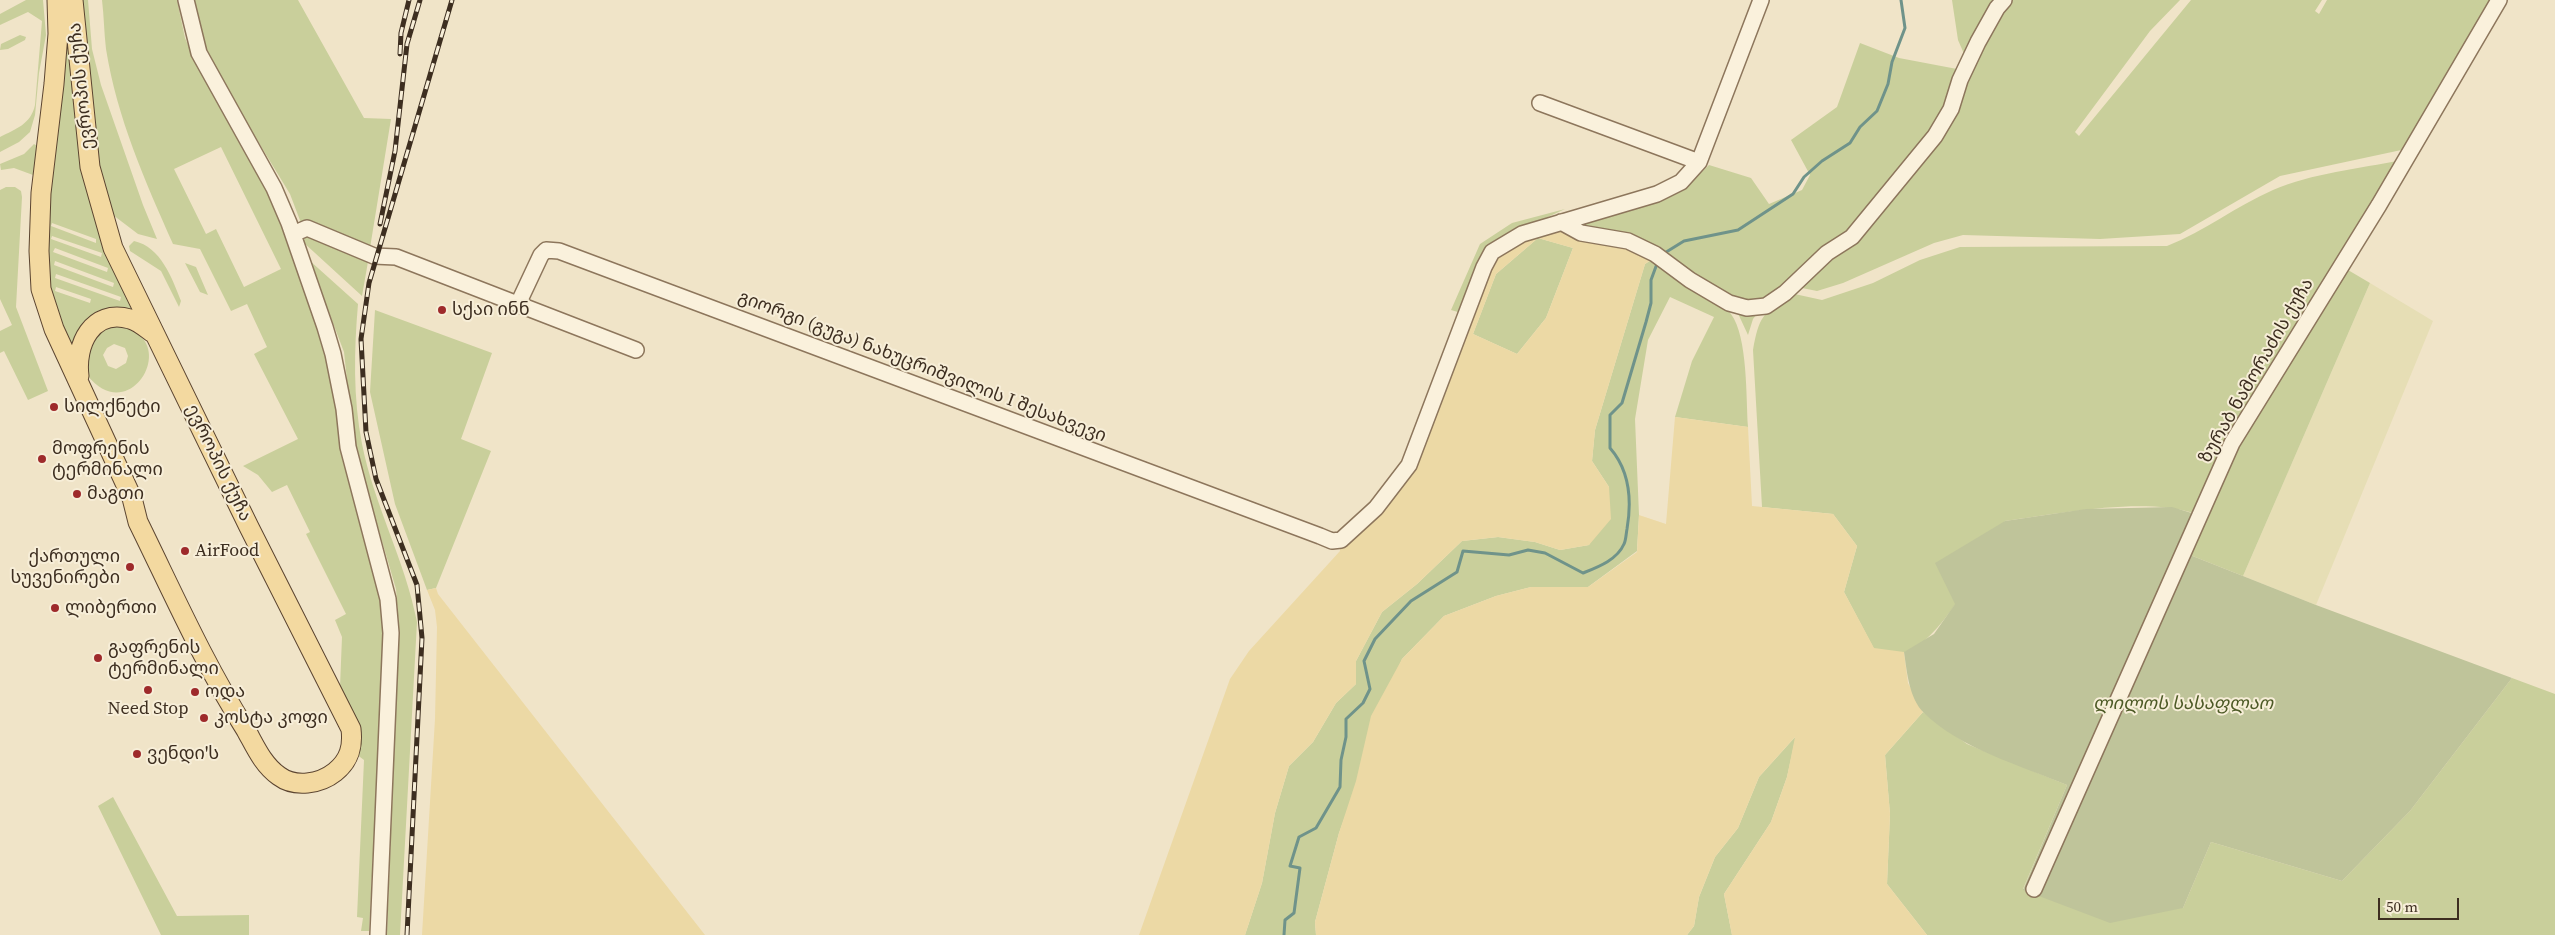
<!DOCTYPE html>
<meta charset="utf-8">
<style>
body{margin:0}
#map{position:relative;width:2555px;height:935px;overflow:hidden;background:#f0e4c8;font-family:"Source Serif 4",serif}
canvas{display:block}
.scale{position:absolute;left:2378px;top:898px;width:81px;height:22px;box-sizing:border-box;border:2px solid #3d2e20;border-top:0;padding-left:6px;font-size:15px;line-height:18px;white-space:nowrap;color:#3d2e20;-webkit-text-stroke:4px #f7eed8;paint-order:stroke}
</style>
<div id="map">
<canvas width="2555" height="935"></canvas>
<div class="scale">50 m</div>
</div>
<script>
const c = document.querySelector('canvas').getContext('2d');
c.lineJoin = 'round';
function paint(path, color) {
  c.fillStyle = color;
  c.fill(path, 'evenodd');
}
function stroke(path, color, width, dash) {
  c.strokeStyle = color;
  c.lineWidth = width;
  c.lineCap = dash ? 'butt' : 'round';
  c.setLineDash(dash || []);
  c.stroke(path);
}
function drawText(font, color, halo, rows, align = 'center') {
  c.font = font + ' "Source Serif 4","Noto Sans Georgian",serif';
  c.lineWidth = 4;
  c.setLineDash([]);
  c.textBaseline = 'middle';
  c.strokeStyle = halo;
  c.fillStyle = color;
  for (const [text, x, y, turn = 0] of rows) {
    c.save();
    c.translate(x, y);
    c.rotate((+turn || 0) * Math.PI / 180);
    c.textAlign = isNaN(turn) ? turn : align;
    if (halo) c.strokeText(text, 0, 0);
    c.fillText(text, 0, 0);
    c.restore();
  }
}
paint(new Path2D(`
 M 2370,283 L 2433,321 L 2316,605 L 2243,576 Z`), '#e6deb5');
paint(new Path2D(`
 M 26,0 L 43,0 L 46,35 L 39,73 L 35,115 L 30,132 L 19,142 L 0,152 L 0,137 C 16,129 31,124 35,105 L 42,21 L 28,12 L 0,25 L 0,14 Z
 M 62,0 L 76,92 L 136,314 L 79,331 L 70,351 L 51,300 L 46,254 ZM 52,223 L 96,239 L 96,243 L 51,226 ZM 52,236 L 102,253 L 101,257 L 51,239 ZM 55,248 L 108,268 L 107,272 L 53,252 ZM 55,261 L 114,283 L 113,287 L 54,265 ZM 56,274 L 121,297 L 120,301 L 55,278 ZM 56,287 L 91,299 L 90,303 L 55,291 Z
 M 79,0 L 88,0 L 92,49 L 101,85 L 143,205 L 157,239 L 138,234 L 113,215 L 97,161 Z
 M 102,0 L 177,0 L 185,38 L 197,66 L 270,193 L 323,337 L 380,589 L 385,632 L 369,931 L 361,931 L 363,918 L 357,917 L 364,760 L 356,754 L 340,687 L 342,637 L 335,620 L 346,614 L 306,534 L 310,532 L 287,485 L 272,492 L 258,475 L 243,466 L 298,439 L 254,354 L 267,347 L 247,304 L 231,311 L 200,249 L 173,244 C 145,181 117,118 106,49 C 104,33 104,16 102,0 ZM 221,147 L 281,269 L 244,287 L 216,229 L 206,234 L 174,169 Z
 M 193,0 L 298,0 L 364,118 L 391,119 L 370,248 L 301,223 L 290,194 L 212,66 L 203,40 Z
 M 1952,0 L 1998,0 L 1935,131 L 1849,235 L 1766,302 L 1748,304 L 1712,290 L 1587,230 L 1582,222 L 1661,200 L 1684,189 L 1709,165 L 1751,178 L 1769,204 L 1802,190 L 1810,175 L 1791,140 L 1837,107 L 1860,43 L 1899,58 L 1957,69 L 1965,56 L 1958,40 Z
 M 2008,0 L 2180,0 L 2150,31 L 2075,132 L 2079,136 L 2191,0 L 2322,0 L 2315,11 L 2319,14 L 2327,0 L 2494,0 L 2406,149 L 2280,176 L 2180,234 L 2100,239 L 1963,235 L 1934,243 L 1843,283 L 1817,291 L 1797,287 L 1941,138 L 1965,77 Z
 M 20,35 L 26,37 L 25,40 L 8,49 L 0,50 L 1,44 Z
 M 34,144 L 37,146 L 33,175 L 14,168 L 1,170 L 0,164 L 24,154 Z
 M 2401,160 L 2227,442 L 2193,513 C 2141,497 2059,514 2005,521 C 1985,555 1942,642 1905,652 C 1897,654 1882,650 1874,649 L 1844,592 L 1857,546 L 1833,514 L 1762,507 L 1753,350 C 1759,316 1763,314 1790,293 L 1822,300 L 1873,283 L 1920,260 L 1960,247 L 2167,246 C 2205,231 2236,206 2273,190 C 2312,173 2359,169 2401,160 Z
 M 6,187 L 15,187 L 21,191 L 22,197 L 16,307 L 48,391 L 28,400 L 4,351 L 0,353 L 0,331 L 12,325 L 0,299 L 0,190 Z
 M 1565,209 L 1507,236 L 1481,259 L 1458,312 L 1451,310 L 1480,244 L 1512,223 Z
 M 306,235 L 369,256 L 362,296 L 303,242 Z
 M 1538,238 L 1573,248 L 1546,318 L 1517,354 L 1473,334 L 1496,274 Z
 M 134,241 C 161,247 172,278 181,301 L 179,307 L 161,271 L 130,251 L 129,246 Z
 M 1654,258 C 1678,274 1714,292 1731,314 C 1748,337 1746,398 1748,427 L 1675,417 L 1692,361 L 1714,317 L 1670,297 L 1648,340 L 1635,419 L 1639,515 L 1637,551 L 1588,587 L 1531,587 L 1496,596 L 1444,616 L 1402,659 L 1339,833 L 1315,922 L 1316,935 L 1245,935 L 1262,883 L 1275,813 L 1289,766 L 1313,742 L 1336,703 L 1356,684 L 1356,661 L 1382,612 L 1417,584 L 1462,541 L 1498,537 L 1535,542 L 1560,550 L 1589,545 L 1609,487 L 1592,461 L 1595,430 L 1645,264 Z
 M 309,260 L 358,304 C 354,351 353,397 362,444 C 374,505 405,560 417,622 L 400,935 L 387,935 L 399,629 L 396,589 L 354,445 L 344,352 Z
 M 185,263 L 196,267 L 208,295 L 200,292 Z
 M 2348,270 L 2370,283 L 2243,576 L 2190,555 L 2208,518 L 2238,441 Z
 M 1735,307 L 1761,309 L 1753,319 L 1748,335 Z
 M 375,310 L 492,353 L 461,439 L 491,451 L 436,588 L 427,590 L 395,504 L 370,392 Z
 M 114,326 C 186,332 132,432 87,375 L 87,343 L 103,329 ZM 114,344 L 125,348 L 128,356 L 126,363 L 116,369 L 108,366 L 103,355 L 107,348 Z
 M 2512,678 L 2555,694 L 2555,935 L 1927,935 L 1887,884 L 1890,814 L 1885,755 L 1923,712 L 1967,744 L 2067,785 L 2023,889 L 2183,908 L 2211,842 L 2342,881 L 2410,811 Z
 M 1796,736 L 1787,777 L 1771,822 L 1724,894 L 1732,935 L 1687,935 L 1694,926 L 1699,897 L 1715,857 L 1738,828 L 1759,777 Z
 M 113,797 L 177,916 L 249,915 L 249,935 L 161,935 L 98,806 Z`), '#c9cf9b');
paint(new Path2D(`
 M 1558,229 L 1624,245 L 1654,258 L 1645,264 L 1595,430 L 1592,461 L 1609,487 L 1611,519 L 1589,545 L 1560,550 L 1535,542 L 1498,537 L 1462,541 L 1417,584 L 1382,612 L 1356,661 L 1356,684 L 1336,703 L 1313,742 L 1289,766 L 1275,813 L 1262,883 L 1245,935 L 1139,935 L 1230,679 L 1249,651 L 1340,551 L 1339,543 L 1414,467 L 1493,260 L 1506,245 ZM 1538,238 L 1573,248 L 1546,318 L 1517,354 L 1473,334 L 1496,274 Z
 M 1675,417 L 1748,427 L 1752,506 L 1833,514 L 1857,546 L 1844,592 L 1874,648 L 1904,652 L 1908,683 L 1923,712 L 1885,755 L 1890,814 L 1887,884 L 1927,935 L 1732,935 L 1724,894 L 1771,822 L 1787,777 L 1795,737 L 1759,777 L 1738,828 L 1715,857 L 1699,897 L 1694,926 L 1687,935 L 1316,935 L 1315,922 L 1339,833 L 1356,781 L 1371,716 L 1402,659 L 1444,616 L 1496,596 L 1531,587 L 1588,587 L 1637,552 L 1639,515 L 1666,524 Z
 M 436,588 L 438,594 L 705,935 L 422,935 L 435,719 L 437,627 L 435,610 L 427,590 Z`), '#ecd9a5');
paint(new Path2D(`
 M 2172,507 L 2208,518 L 2190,555 L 2316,605 L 2512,678 L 2410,811 L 2342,881 L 2211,842 L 2183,908 L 2110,923 L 2023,890 L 2067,785 C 2022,766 1959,748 1924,713 C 1909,698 1907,672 1904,652 L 1934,634 L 1955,604 L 1935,563 L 2005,521 L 2086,509 Z`), '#bfc49a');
stroke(new Path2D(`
 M 1663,254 L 1684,241 L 1738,230 L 1793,194 L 1804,177 L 1822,161 L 1850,143 L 1860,127 L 1877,111 L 1888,84 L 1892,62 L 1905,28 L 1901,0
 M 1284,935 L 1285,920 L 1294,913 L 1300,868 L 1290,866 L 1299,837 L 1316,828 L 1340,787 L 1341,760 L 1346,737 L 1346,719 L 1363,703 L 1370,689 L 1364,661 L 1375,639 L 1411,601 L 1457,572 L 1463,551 L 1509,555 L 1528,550 L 1545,553 L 1583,573 C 1598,567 1617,560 1624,544 C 1626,540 1626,534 1627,529 C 1632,500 1630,471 1610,448 L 1610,415 L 1622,403 L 1646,322 L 1651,303 L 1651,280 L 1658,261`), '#6f938a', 3);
const minor = new Path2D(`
 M 186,0 L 199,53 L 274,188 L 289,223 L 325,327 L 333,354 L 344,409 L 348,447 L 388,599 L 391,633 L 378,935
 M 1540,103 L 1699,162
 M 1561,222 L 1581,233 L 1628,241 L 1655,254 L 1690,280 L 1729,303 L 1747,308 L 1766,306 L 1785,293 L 1827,253 L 1852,237 L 1935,136 L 1951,109 L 1960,80 L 1978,42 L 1997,8 L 2004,0
 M 293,234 L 307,228 L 374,256 L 396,257 L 636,350
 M 518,304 L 541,255 L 546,250 L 559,251 L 1320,536 L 1332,541 L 1341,540 L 1376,508 L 1409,465 L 1484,267 L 1492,252 L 1522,234 L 1657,194 L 1681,182 L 1699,162 L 1761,0
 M 2034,889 L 2232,443 L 2379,205 L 2499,0`);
const major = new Path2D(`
 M 57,0 L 58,34 L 54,84 L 41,193 L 39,251 L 41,289 L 54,329 L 132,498 L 138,522 C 172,591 204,664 246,730 C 255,746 263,765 279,776 C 295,788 320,784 335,772 C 350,760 353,746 351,729 L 249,527 L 113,248 L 90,167 L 73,0
 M 79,376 C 75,345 92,308 130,319 C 138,321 146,328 153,333`);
stroke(minor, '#8d765c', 18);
stroke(major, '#5b4430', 21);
stroke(minor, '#faf1dc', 15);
stroke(major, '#f3d9a0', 19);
const rail = new Path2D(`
 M 400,54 L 401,33 L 409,0
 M 380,224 L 395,151 L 407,44 L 420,0
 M 407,935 L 422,638 L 417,585 L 376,479 L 366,432 L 361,339 L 369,283 L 452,0`);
stroke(rail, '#3d2e20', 5);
stroke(rail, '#f7eed8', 3, [9]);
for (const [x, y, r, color] of [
 [442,310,5,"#9e2a2b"],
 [54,407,5,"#9e2a2b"],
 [42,459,5,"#9e2a2b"],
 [77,494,5,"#9e2a2b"],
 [185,551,5,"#9e2a2b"],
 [130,567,5,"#9e2a2b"],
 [55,608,5,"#9e2a2b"],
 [98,658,5,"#9e2a2b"],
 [148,690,5,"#9e2a2b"],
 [195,692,5,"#9e2a2b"],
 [204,718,5,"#9e2a2b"],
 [137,754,5,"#9e2a2b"]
]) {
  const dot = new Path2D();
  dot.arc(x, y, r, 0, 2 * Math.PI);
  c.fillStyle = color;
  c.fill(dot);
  stroke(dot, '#f7eed8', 2);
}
drawText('18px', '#3d2e20', '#f7eed8', [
 ["ევროპის ქუჩა",82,86,-96],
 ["გიორგი (გუგა) ნახუცრიშვილის I შესახვევი",922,367,21],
 ["ზურაბ ნამორაძის ქუჩა",2257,371,-60],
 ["ევროპის ქუჩა",218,463,64]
]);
drawText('18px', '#3d2e20', '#f7eed8', [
 ["სქაი ინნ",452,310],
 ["სილქნეტი",64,407],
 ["მოფრენის",52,449],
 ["ტერმინალი",52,470],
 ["მაგთი",87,494],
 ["AirFood",195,551],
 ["ქართული",120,557,"right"],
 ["სუვენირები",120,578,"right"],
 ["ლიბერთი",65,608],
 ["გაფრენის",108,648],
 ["ტერმინალი",108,669],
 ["ოდა",205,692],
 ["Need Stop",148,709,"center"],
 ["კოსტა კოფი",214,718],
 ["ვენდი'ს",147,754]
], 'left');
drawText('italic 18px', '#4d5a26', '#f7eed8', [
 ["ლილოს სასაფლაო",2183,704]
]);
</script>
